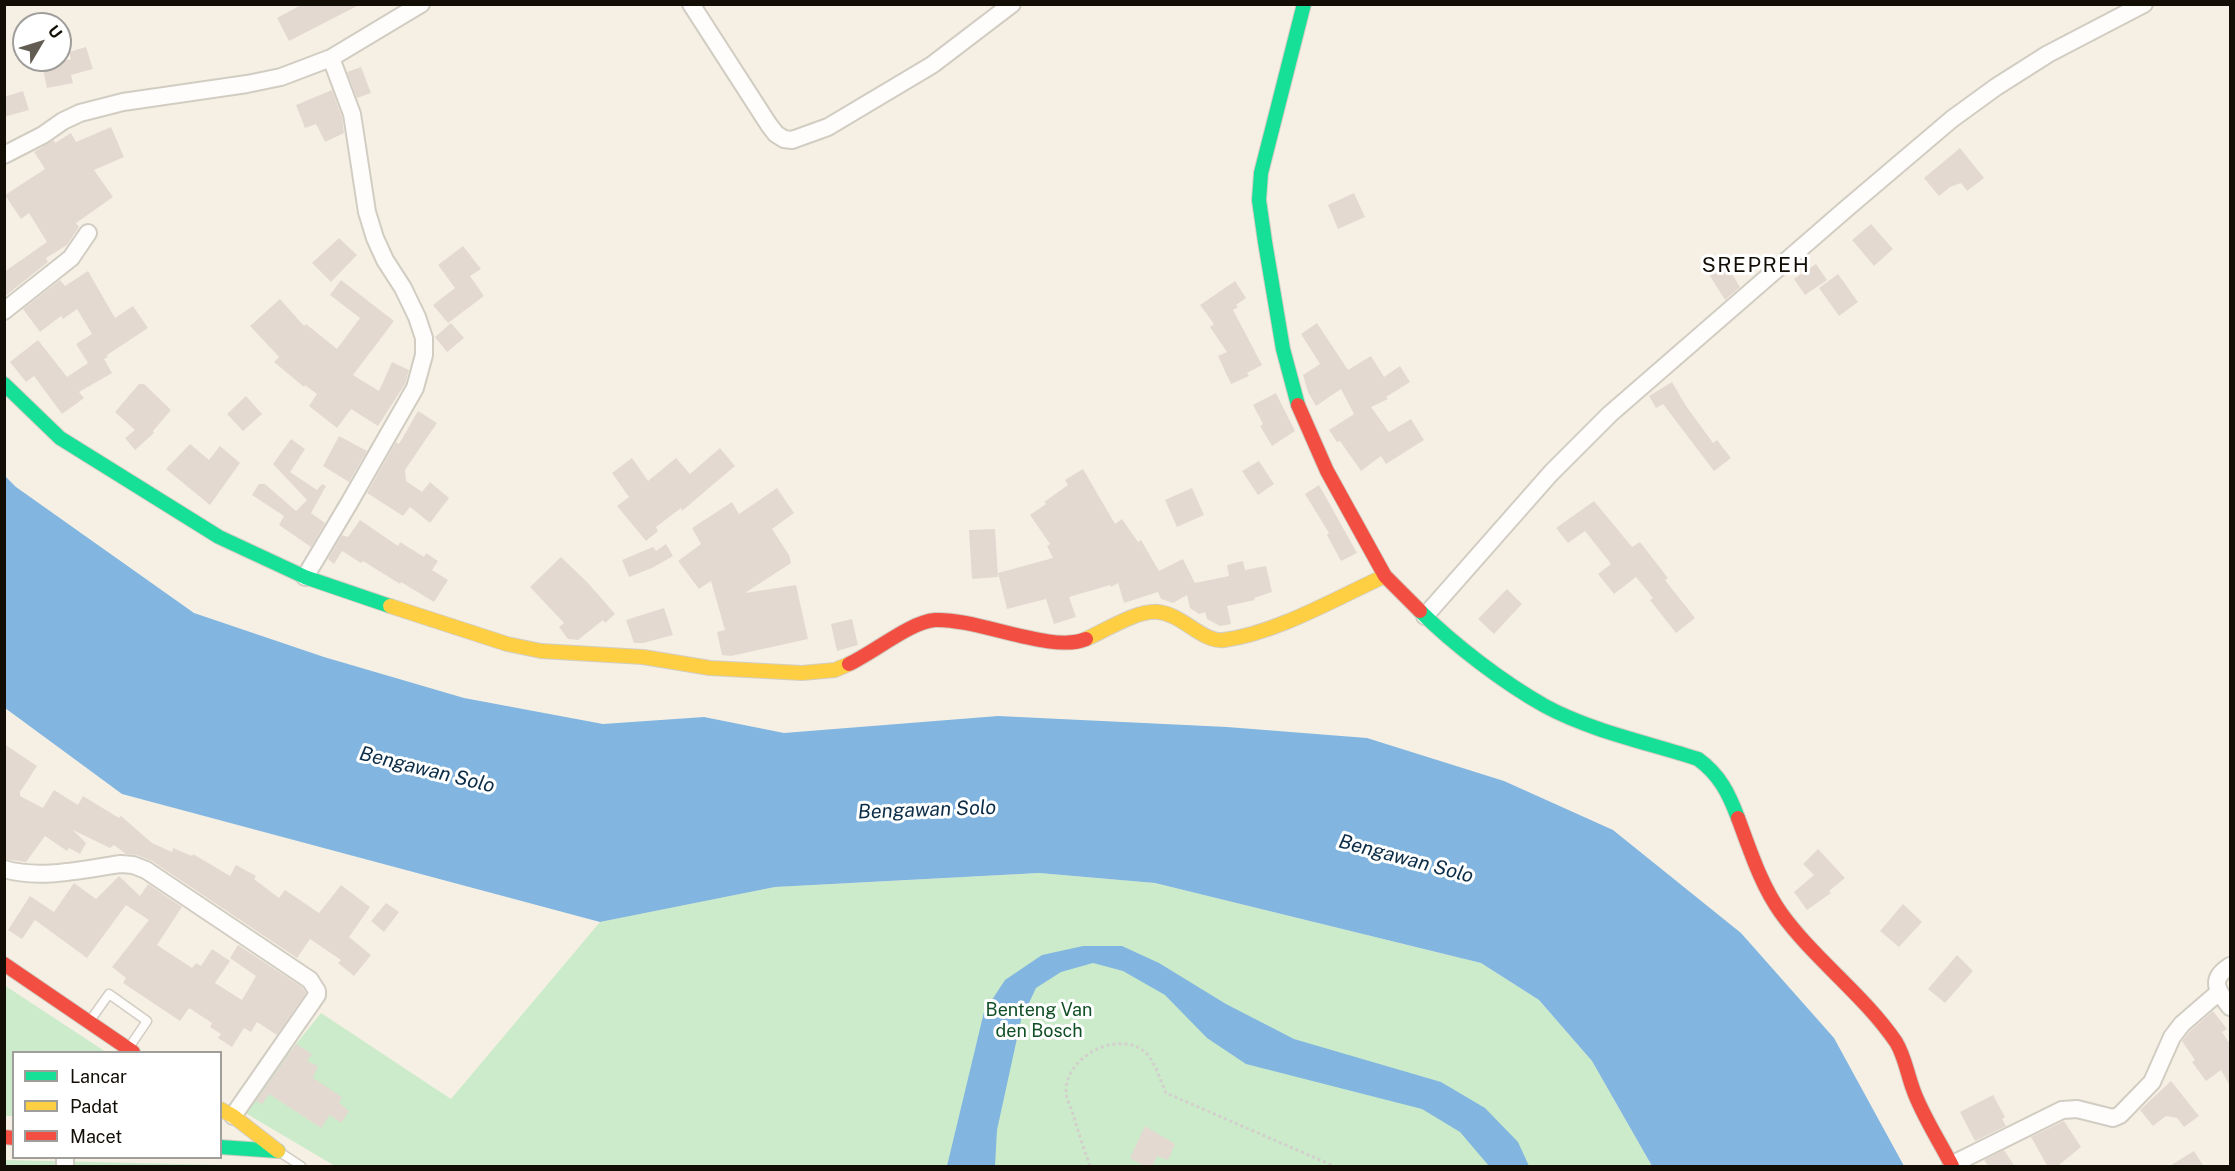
<!DOCTYPE html>
<style>
body{margin:0}
#map{position:relative;width:2235px;height:1171px;overflow:hidden;background:#f6f0e4;font-family:"Public Sans",sans-serif}
canvas{display:block}
.frame{position:absolute;inset:0;border:6px solid #120d05;pointer-events:none}
.legend{position:absolute;left:12px;top:1051px;width:210px;height:108px;box-sizing:border-box;background:#fff;border:2px solid #a09e9b;margin:0;padding:8px 10px;list-style:none;font-size:18px;color:#120d05}
.legend li{display:flex;align-items:center;gap:12px;height:30px}
.legend b{width:30px;border:2px solid #a09e9b}
.north{position:absolute;left:12px;top:12px;width:60px;height:60px;box-sizing:border-box;background:#fff;border:2px solid #a09e9b;border-radius:50%;rotate:52deg;font-size:16px;font-weight:700;line-height:24px;text-align:center;color:#120d05}
.north::after{content:'';display:block;margin:auto;width:21px;height:27px;background:#625c53;clip-path:polygon(50% 0,100% 100%,50% 72%,0 100%)}
</style>
<div id="map">
<canvas width="2235" height="1171"></canvas>
<div class="frame"></div>
<ul class="legend">
<li><b style="height:8px;background:#16e098"></b>Lancar</li>
<li><b style="height:8px;background:#ffcf43"></b>Padat</li>
<li><b style="height:8px;background:#f24e42"></b>Macet</li>
</ul>
<div class="north">U</div>
</div>
<script>
const c = document.querySelector('canvas').getContext('2d');
c.lineJoin = 'round';
function paint(path, color) {
  c.fillStyle = color;
  c.fill(path, 'evenodd');
}
function stroke(path, color, width, dash) {
  c.strokeStyle = color;
  c.lineWidth = width;
  c.lineCap = dash ? 'butt' : 'round';
  c.setLineDash(dash || []);
  c.stroke(path);
}
function drawText(font, color, halo, rows, align = 'center') {
  c.font = font + ' "Public Sans",sans-serif';
  c.lineWidth = 6;
  c.setLineDash([]);
  c.textBaseline = 'middle';
  c.strokeStyle = halo;
  c.fillStyle = color;
  for (const [text, x, y, turn = 0] of rows) {
    c.save();
    c.translate(x, y);
    c.rotate((+turn || 0) * Math.PI / 180);
    c.textAlign = isNaN(turn) ? turn : align;
    if (halo) c.strokeText(text, 0, 0);
    c.fillText(text, 0, 0);
    c.restore();
  }
}
paint(new Path2D(`
 M 1039,873 L 1155,883 L 1481,963 L 1539,1000 L 1592,1061 L 1652,1166 L 335,1166 L 242,1111 L 321,1013 L 451,1099 L 600,922 L 775,887 Z
 M 4,985 L 106,1052 L 14,1052 L 13,1116 L 5,1116 Z
 M 5,1160 L 267,1166 L 268,1166 L 5,1166 Z`), '#ccebca');
paint(new Path2D(`
 M 4,475 L 16,487 L 194,613 L 324,657 L 464,698 L 603,724 L 704,717 L 784,733 L 998,716 L 1227,727 L 1367,738 L 1504,781 L 1613,830 L 1741,933 L 1834,1038 L 1904,1166 L 1652,1166 L 1592,1061 L 1539,1000 L 1481,963 L 1155,883 L 1039,873 L 775,887 L 600,922 L 122,794 L 5,708 Z
 M 1083,946 L 1122,946 L 1159,963 L 1226,1004 L 1294,1039 L 1441,1082 L 1485,1108 L 1518,1142 L 1529,1166 L 1489,1166 L 1460,1132 L 1422,1109 L 1246,1064 L 1207,1038 L 1165,995 L 1123,971 L 1093,963 L 1061,972 L 1036,988 L 1021,1020 L 997,1130 L 995,1166 L 947,1166 L 984,1012 L 1005,980 L 1042,955 Z`), '#82b6e0');
paint(new Path2D(`
 M 303,4 L 361,4 L 289,41 L 277,18 Z
 M 86,47 L 93,69 L 71,75 L 73,83 L 47,88 L 42,65 L 71,59 L 69,52 Z
 M 361,67 L 371,93 L 357,98 L 347,72 Z
 M 332,90 L 342,117 L 344,133 L 325,142 L 316,124 L 305,128 L 296,105 Z
 M 23,91 L 29,110 L 4,117 L 4,97 Z
 M 111,127 L 124,157 L 94,170 L 113,197 L 76,223 L 79,227 L 67,245 L 46,258 L 48,262 L 4,297 L 4,272 L 47,242 L 29,213 L 21,219 L 5,195 L 45,169 L 34,152 L 36,151 L 54,140 L 55,143 L 71,133 L 76,142 Z
 M 1960,148 L 1984,178 L 1967,191 L 1961,183 L 1950,187 L 1939,196 L 1924,178 Z
 M 1354,193 L 1365,217 L 1338,229 L 1328,205 Z
 M 1871,224 L 1893,249 L 1874,266 L 1852,240 Z
 M 339,238 L 357,255 L 331,282 L 312,263 Z
 M 463,246 L 481,269 L 470,276 L 484,296 L 448,323 L 433,305 L 455,288 L 438,265 Z
 M 1722,258 L 1740,287 L 1725,300 L 1705,268 Z
 M 1816,264 L 1827,280 L 1805,295 L 1794,279 Z
 M 88,271 L 115,318 L 133,306 L 148,328 L 107,355 L 108,357 L 104,359 L 112,373 L 79,392 L 84,398 L 62,414 L 34,376 L 26,382 L 10,362 L 38,340 L 67,377 L 88,363 L 76,344 L 92,334 L 77,309 L 63,319 L 61,316 L 40,332 L 23,309 L 60,280 L 65,286 Z
 M 1838,274 L 1858,302 L 1839,316 L 1819,288 Z
 M 341,280 L 394,321 L 353,375 L 379,391 L 392,362 L 409,370 L 405,384 L 378,426 L 351,409 L 337,428 L 309,406 L 317,394 L 305,385 L 304,387 L 274,362 L 279,357 L 250,326 L 280,299 L 304,326 L 306,324 L 337,349 L 360,318 L 330,295 Z
 M 1235,281 L 1246,298 L 1236,305 L 1238,307 L 1233,310 L 1262,365 L 1247,373 L 1249,376 L 1231,384 L 1218,356 L 1227,352 L 1210,327 L 1214,324 L 1200,305 Z
 M 451,323 L 464,338 L 447,352 L 435,337 Z
 M 1317,323 L 1348,370 L 1371,356 L 1384,377 L 1400,366 L 1410,382 L 1386,397 L 1388,399 L 1371,407 L 1389,432 L 1411,419 L 1424,440 L 1386,464 L 1381,456 L 1361,471 L 1340,441 L 1337,442 L 1329,430 L 1354,414 L 1341,389 L 1316,406 L 1308,392 L 1303,375 L 1320,364 L 1301,334 Z
 M 1672,382 L 1686,406 L 1713,443 L 1717,440 L 1731,458 L 1714,471 L 1663,404 L 1656,408 L 1649,396 Z
 M 139,384 L 144,384 L 171,410 L 153,431 L 154,433 L 135,450 L 125,438 L 135,430 L 115,412 Z
 M 1276,393 L 1295,431 L 1272,446 L 1260,426 L 1263,424 L 1253,405 Z
 M 246,396 L 262,414 L 243,431 L 227,414 Z
 M 418,411 L 437,423 L 405,470 L 406,481 L 422,492 L 430,482 L 449,498 L 430,523 L 410,507 L 403,516 L 367,493 L 396,442 L 399,444 Z
 M 339,436 L 367,451 L 349,482 L 323,466 Z
 M 291,439 L 305,449 L 290,472 L 317,490 L 322,484 L 326,486 L 311,513 L 325,523 L 311,547 L 279,525 L 284,516 L 252,495 L 259,484 L 265,484 L 296,511 L 307,500 L 273,464 Z
 M 190,444 L 209,460 L 220,446 L 240,463 L 210,505 L 166,469 Z
 M 720,448 L 735,466 L 682,511 L 681,508 L 656,527 L 658,531 L 646,541 L 617,506 L 629,497 L 612,473 L 632,458 L 648,481 L 676,458 L 690,474 Z
 M 1259,461 L 1274,484 L 1258,495 L 1242,471 Z
 M 1083,469 L 1115,524 L 1122,519 L 1138,542 L 1141,540 L 1159,571 L 1183,559 L 1195,583 L 1229,576 L 1227,565 L 1243,561 L 1245,570 L 1266,566 L 1272,592 L 1254,598 L 1255,600 L 1227,606 L 1231,624 L 1220,626 L 1207,619 L 1205,612 L 1199,614 L 1190,608 L 1187,595 L 1173,603 L 1161,599 L 1158,592 L 1124,603 L 1118,583 L 1111,587 L 1110,585 L 1069,597 L 1076,617 L 1054,624 L 1046,599 L 1007,609 L 998,573 L 1053,558 L 1047,546 L 1050,544 L 1030,515 L 1046,504 L 1044,502 L 1068,485 L 1065,480 Z
 M 1319,485 L 1357,553 L 1341,561 L 1327,535 L 1329,533 L 1305,494 Z
 M 777,488 L 794,513 L 772,529 L 789,555 L 791,563 L 745,593 L 796,585 L 808,639 L 731,656 L 722,655 L 717,632 L 725,630 L 711,581 L 699,589 L 678,561 L 701,544 L 692,528 L 732,502 L 739,514 Z
 M 1192,488 L 1204,515 L 1177,527 L 1165,500 Z
 M 1594,501 L 1632,547 L 1640,542 L 1668,578 L 1665,580 L 1695,618 L 1676,633 L 1650,600 L 1653,598 L 1636,577 L 1614,594 L 1598,574 L 1611,564 L 1585,531 L 1568,543 L 1556,528 Z
 M 360,520 L 398,546 L 400,542 L 424,557 L 426,553 L 438,561 L 432,570 L 448,580 L 434,602 L 401,582 L 400,584 L 363,561 L 361,563 L 342,551 L 334,564 L 328,559 L 342,535 L 348,537 Z
 M 995,529 L 998,577 L 972,579 L 969,530 Z
 M 666,544 L 673,556 L 652,568 L 629,577 L 622,560 L 653,547 L 656,551 Z
 M 561,557 L 588,583 L 615,614 L 605,623 L 603,620 L 578,640 L 568,639 L 559,627 L 564,623 L 530,587 Z
 M 1507,589 L 1522,604 L 1494,634 L 1478,619 Z
 M 664,608 L 673,635 L 643,643 L 634,643 L 626,620 Z
 M 852,619 L 858,645 L 837,651 L 831,624 Z
 M 4,744 L 37,766 L 20,792 L 20,796 L 43,808 L 54,790 L 78,805 L 83,796 L 119,818 L 121,816 L 152,843 L 172,852 L 173,848 L 192,856 L 193,854 L 230,876 L 236,865 L 256,876 L 254,879 L 279,898 L 285,890 L 319,913 L 341,885 L 370,907 L 349,937 L 371,955 L 354,976 L 338,963 L 341,960 L 310,939 L 297,958 L 152,861 L 136,855 L 126,854 L 114,845 L 110,848 L 73,830 L 86,843 L 80,854 L 69,848 L 67,851 L 45,836 L 26,862 L 4,859 Z
 M 1818,849 L 1845,878 L 1829,891 L 1831,893 L 1807,910 L 1794,892 L 1814,875 L 1803,864 Z
 M 119,876 L 140,896 L 148,884 L 182,907 L 157,945 L 192,968 L 196,963 L 201,966 L 212,949 L 230,961 L 215,983 L 242,1000 L 256,976 L 230,958 L 238,945 L 302,987 L 306,993 L 277,1035 L 257,1022 L 251,1032 L 244,1028 L 232,1047 L 218,1038 L 221,1034 L 210,1027 L 212,1023 L 189,1008 L 180,1021 L 123,983 L 126,978 L 112,967 L 149,920 L 126,905 L 87,958 L 35,920 L 22,939 L 8,930 L 30,896 L 54,912 L 74,883 L 96,899 Z
 M 386,903 L 399,912 L 384,932 L 371,921 Z
 M 1903,904 L 1922,922 L 1899,947 L 1880,931 Z
 M 1957,955 L 1973,971 L 1945,1003 L 1928,989 Z
 M 2213,1011 L 2227,1029 L 2222,1032 L 2230,1044 L 2230,1086 L 2221,1070 L 2206,1081 L 2192,1062 L 2195,1060 L 2182,1041 L 2190,1031 Z
 M 296,1044 L 312,1054 L 307,1061 L 318,1066 L 313,1078 L 342,1097 L 339,1103 L 349,1111 L 341,1123 L 330,1115 L 321,1128 L 269,1094 L 262,1104 L 256,1101 Z
 M 2171,1081 L 2199,1116 L 2184,1127 L 2177,1118 L 2166,1116 L 2153,1126 L 2140,1110 Z
 M 1993,1095 L 2005,1117 L 2002,1119 L 2006,1126 L 1975,1141 L 1960,1112 Z
 M 2064,1121 L 2081,1147 L 2059,1165 L 2048,1167 L 2031,1137 Z
 M 1145,1126 L 1175,1144 L 1168,1160 L 1157,1156 L 1152,1167 L 1146,1167 L 1130,1158 Z
 M 2004,1150 L 2015,1167 L 1989,1167 L 1984,1160 Z
 M 2194,1151 L 2204,1167 L 2168,1167 Z`), '#e3d9d1');
const lane = new Path2D(`
 M 89,1022 L 109,994 L 147,1021 L 128,1049
 M 278,1151 L 301,1166`);
const street = new Path2D(`
 M 691,4 L 769,125 L 776,134 L 784,139 L 792,140 L 828,127 L 932,65 L 1012,4
 M 4,155 L 43,135 L 63,121 L 80,113 L 123,102 L 247,84 L 281,77 L 331,58 L 421,4
 M 4,311 L 71,258 L 88,233
 M 305,577 L 348,505 L 415,388 L 424,355 L 424,338 L 417,317 L 403,288 L 385,260 L 375,238 L 367,212 L 352,114 L 331,58
 M 1425,616 L 1551,473 L 1610,414 L 1846,209 L 1952,119 L 1996,87 L 2048,54 L 2144,4
 M 4,869 C 41,880 83,869 121,864 L 133,865 L 146,870 L 310,980 L 317,991 L 317,995 L 233,1116
 M 2230,966 C 2208,980 2218,991 2230,1007
 M 1951,1165 L 2062,1110 L 2077,1109 L 2113,1118 L 2120,1115 L 2152,1082 L 2172,1037 L 2182,1024 L 2219,992
 M 65,1166 L 65,1158`);
const fast = new Path2D(`
 M 4,384 L 60,438 L 219,537 L 305,577 L 390,606
 M 1298,405 L 1283,349 L 1265,242 L 1259,200 L 1261,173 L 1304,4
 M 1420,611 C 1454,645 1504,683 1545,706 C 1591,731 1649,743 1698,759 C 1720,775 1729,794 1738,818
 M 220,1147 L 278,1151`);
const slow = new Path2D(`
 M 390,606 L 507,644 L 541,651 L 643,657 L 710,668 L 802,673 L 835,670 L 849,664
 M 1086,639 C 1106,630 1137,610 1158,612 C 1182,614 1203,643 1224,640 C 1277,633 1336,598 1385,576
 M 220,1109 L 233,1116 L 278,1151`);
const jam = new Path2D(`
 M 1298,405 L 1327,471 L 1385,576 L 1420,611
 M 849,664 C 873,653 912,621 935,620 C 977,618 1052,654 1086,639
 M 1738,818 C 1750,850 1761,885 1781,913 C 1815,960 1863,994 1896,1042 C 1905,1057 1907,1073 1913,1089 C 1921,1113 1940,1142 1952,1166
 M 4,964 L 133,1052
 M 4,1137 L 14,1138`);
stroke(lane, '#d2cdc3', 11);
stroke(street, '#d2cdc3', 20);
stroke(fast, '#d2cdc3', 16);
stroke(slow, '#d2cdc3', 16);
stroke(jam, '#d2cdc3', 16);
stroke(new Path2D(`
 M 1090,1166 C 1084,1149 1078,1131 1073,1114 C 1071,1107 1066,1099 1066,1092 C 1065,1058 1113,1032 1141,1049 C 1154,1057 1160,1080 1166,1093 L 1334,1166`), '#d2d0cc', 3, [3, 3]);
stroke(lane, '#fefdfb', 8);
stroke(street, '#fefdfb', 16);
stroke(fast, '#16e098', 14);
stroke(slow, '#ffcf43', 14);
stroke(jam, '#f24e42', 14);
drawText('18px', '#104e25', '#fff', [
 ["Benteng Van",1039,1010],
 ["den Bosch",1039,1031]
]);
drawText('italic 20px', '#0c2d48', '#fff', [
 ["Bengawan Solo",427,770,14],
 ["Bengawan Solo",927,810,-2],
 ["Bengawan Solo",1406,859,15]
]);
c.letterSpacing = '1.5px';
drawText('21px', '#120d05', '#fff', [
 ["SREPREH",1756,266]
]);
c.letterSpacing = '0px';
</script>
